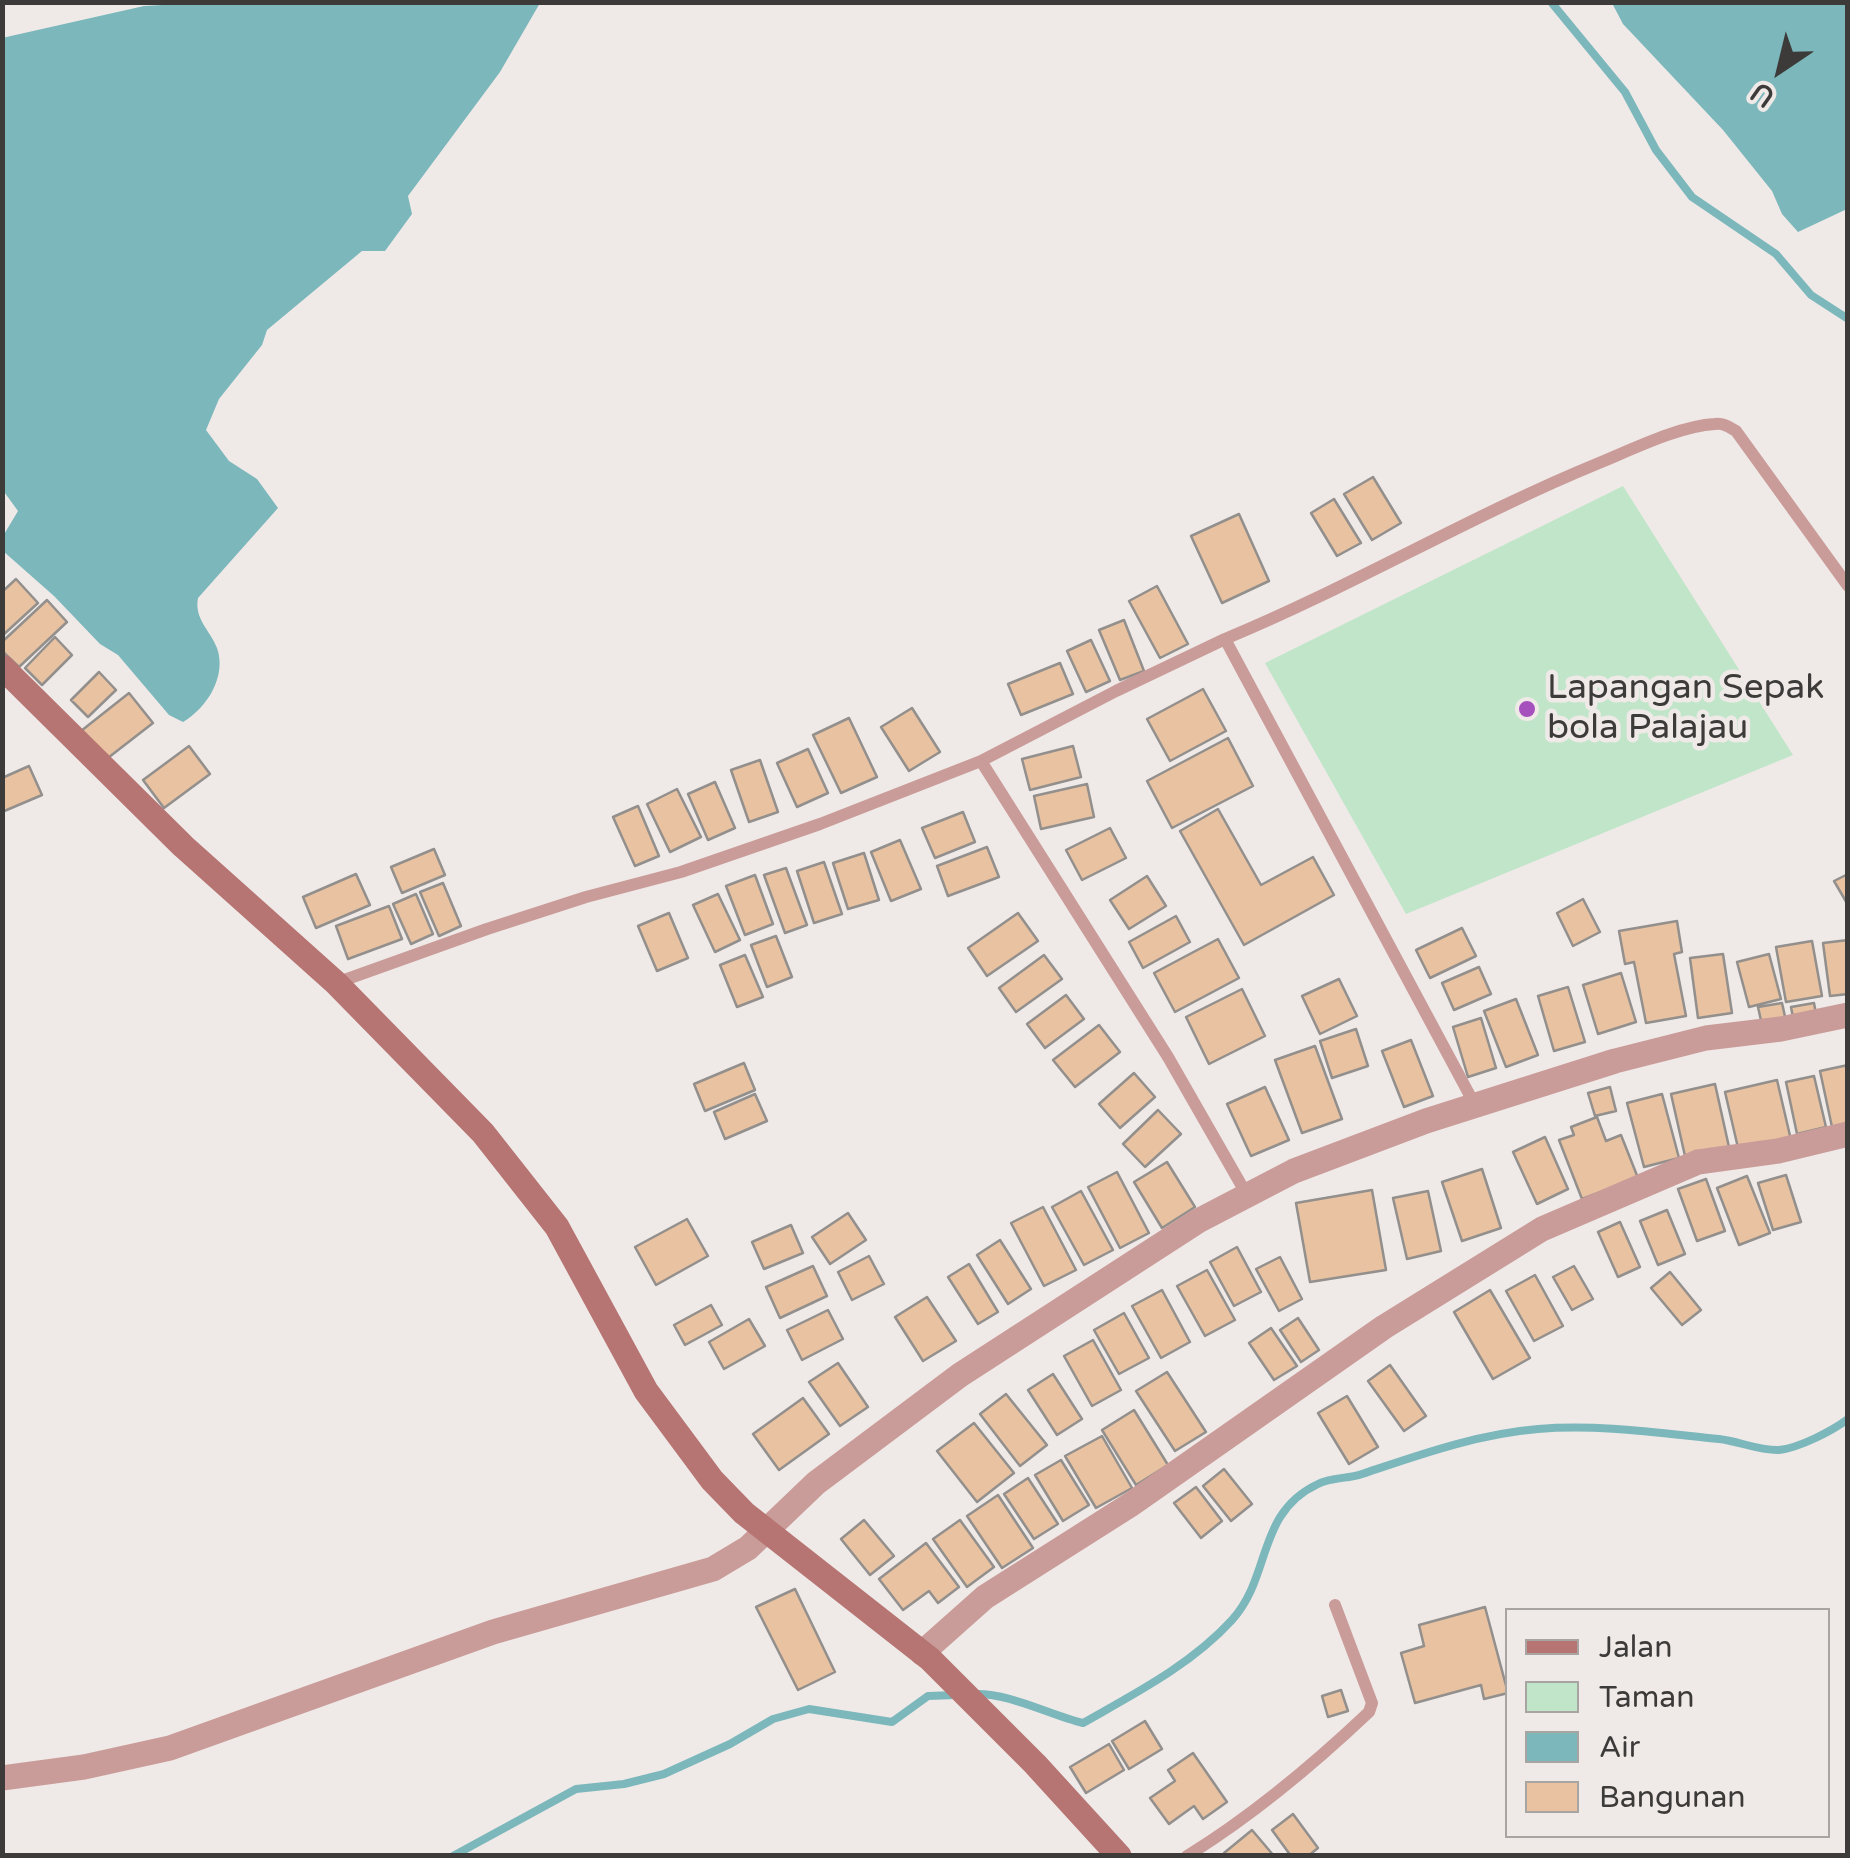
<!DOCTYPE html>
<style>
body{margin:0}
#map{position:relative;width:1850px;height:1858px;overflow:hidden;background:#efeae8;font-family:"Varela Round",sans-serif}
canvas{display:block}
.frame{position:absolute;inset:0;border:5px solid #3d3b3a;pointer-events:none}
.legend{position:absolute;left:1505px;top:1608px;width:325px;height:230px;box-sizing:border-box;background:#efeae8;border:2px solid #a8a4a2;margin:0;padding:12px 18px;list-style:none;font-size:30px;color:#3d3b3a}
.legend li{display:flex;align-items:center;gap:20px;height:50px}
.legend b{width:50px;border:2px solid #a8a4a2}
.north{position:absolute;left:1730px;top:20px;width:100px;height:100px;-webkit-text-stroke:8px #efeae8;paint-order:stroke;rotate:215deg;font-size:28px;font-weight:700;line-height:40px;text-align:center;color:#3d3b3a}
.north::after{content:'';display:block;margin:auto;width:35px;height:45px;background:#3d3b3a;clip-path:polygon(50% 0,100% 100%,50% 72%,0 100%)}
</style>
<div id="map">
<canvas width="1850" height="1858"></canvas>
<div class="frame"></div>
<ul class="legend">
<li><b style="height:12px;background:#b67572"></b>Jalan</li>
<li><b style="height:28px;background:#c1e5c9"></b>Taman</li>
<li><b style="height:28px;background:#7cb7bb"></b>Air</li>
<li><b style="height:28px;background:#e8c2a1"></b>Bangunan</li>
</ul>
<div class="north">U</div>
</div>
<script>
const c = document.querySelector('canvas').getContext('2d');
c.lineJoin = 'round';
function paint(path, color) {
  c.fillStyle = color;
  c.fill(path, 'evenodd');
}
function stroke(path, color, width, dash) {
  c.strokeStyle = color;
  c.lineWidth = width;
  c.lineCap = dash ? 'butt' : 'round';
  c.setLineDash(dash || []);
  c.stroke(path);
}
function drawText(font, color, halo, rows, align = 'center') {
  c.font = font + ' "Varela Round",sans-serif';
  c.lineWidth = 9;
  c.setLineDash([]);
  c.textBaseline = 'middle';
  c.strokeStyle = halo;
  c.fillStyle = color;
  for (const [text, x, y, turn = 0] of rows) {
    c.save();
    c.translate(x, y);
    c.rotate((+turn || 0) * Math.PI / 180);
    c.textAlign = isNaN(turn) ? turn : align;
    if (halo) c.strokeText(text, 0, 0);
    c.fillText(text, 0, 0);
    c.restore();
  }
}
paint(new Path2D(`
 M 1623,486 L 1793,755 L 1406,914 L 1265,663 Z`), '#c1e5c9');
paint(new Path2D(`
 M 199,3 L 540,3 L 500,72 L 408,196 L 412,214 L 385,251 L 362,251 L 267,330 L 262,345 L 219,399 L 206,430 L 229,461 L 257,479 L 278,508 L 198,598 C 194,619 210,630 217,648 C 227,676 207,708 183,722 L 169,715 L 118,655 L 100,644 L 54,596 L 3,551 L 3,536 L 18,511 L 2,489 L 2,38 L 144,6 Z
 M 1612,3 L 1847,3 L 1847,209 L 1798,232 L 1782,214 L 1772,191 L 1723,130 L 1623,24 Z`), '#7cb7bb');
stroke(new Path2D(`
 M 1551,2 L 1625,92 L 1656,150 L 1692,197 L 1776,254 L 1811,295 L 1848,319
 M 975,1694 C 1010,1693 1047,1714 1083,1723 C 1134,1694 1191,1665 1232,1620 C 1272,1576 1256,1513 1318,1484 C 1331,1477 1348,1479 1362,1474 C 1419,1455 1477,1434 1538,1429 C 1598,1424 1659,1433 1719,1439 C 1738,1441 1760,1451 1779,1450 C 1799,1448 1832,1431 1848,1419
 M 453,1856 L 576,1789 L 624,1784 L 664,1774 L 730,1744 L 773,1719 L 809,1709 L 892,1722 L 928,1696 L 956,1695`), '#7cb7bb', 8);
const building = new Path2D(`
 M 1373,477 L 1401,523 L 1372,540 L 1344,494 Z
 M 1334,499 L 1361,543 L 1337,556 L 1311,513 Z
 M 1239,514 L 1269,581 L 1222,603 L 1191,536 Z
 M 16,579 L 38,603 L 2,636 L 2,592 Z
 M 1157,586 L 1188,644 L 1160,658 L 1129,601 Z
 M 47,600 L 67,622 L 19,667 L 2,651 L 2,642 Z
 M 1124,620 L 1144,671 L 1120,680 L 1099,630 Z
 M 55,637 L 72,655 L 42,685 L 25,668 Z
 M 1091,640 L 1110,681 L 1086,692 L 1067,651 Z
 M 1060,663 L 1073,694 L 1021,715 L 1008,684 Z
 M 99,672 L 116,690 L 88,717 L 71,700 Z
 M 1203,689 L 1226,731 L 1170,761 L 1147,719 Z
 M 129,693 L 153,723 L 104,761 L 81,731 Z
 M 912,708 L 940,752 L 909,771 L 881,727 Z
 M 849,718 L 877,777 L 841,793 L 813,735 Z
 M 1228,738 L 1253,786 L 1172,828 L 1147,781 Z
 M 189,746 L 210,774 L 164,808 L 143,780 Z
 M 1073,746 L 1081,777 L 1030,790 L 1022,759 Z
 M 808,749 L 828,793 L 797,807 L 777,763 Z
 M 760,760 L 778,812 L 749,822 L 731,770 Z
 M 29,766 L 42,795 L 2,812 L 2,778 Z
 M 715,782 L 735,828 L 708,840 L 688,794 Z
 M 1087,784 L 1094,817 L 1041,829 L 1034,796 Z
 M 677,789 L 701,837 L 670,852 L 647,804 Z
 M 638,806 L 659,856 L 635,866 L 613,817 Z
 M 1218,809 L 1261,885 L 1313,857 L 1334,895 L 1244,945 L 1180,831 Z
 M 963,812 L 975,842 L 935,858 L 922,828 Z
 M 1110,828 L 1126,858 L 1082,880 L 1066,850 Z
 M 900,840 L 921,889 L 891,901 L 871,852 Z
 M 987,847 L 999,877 L 948,896 L 937,866 Z
 M 434,849 L 445,875 L 402,893 L 391,867 Z
 M 864,853 L 879,900 L 848,909 L 833,863 Z
 M 824,862 L 842,914 L 814,923 L 797,871 Z
 M 786,868 L 807,925 L 785,933 L 764,875 Z
 M 356,874 L 370,905 L 316,928 L 303,897 Z
 M 1848,874 L 1848,905 L 1834,881 Z
 M 755,875 L 773,924 L 745,935 L 726,886 Z
 M 1147,876 L 1166,906 L 1129,929 L 1110,900 Z
 M 443,883 L 461,926 L 439,936 L 420,892 Z
 M 416,894 L 433,934 L 411,944 L 393,904 Z
 M 718,894 L 740,940 L 715,952 L 693,905 Z
 M 1583,899 L 1600,932 L 1573,946 L 1557,913 Z
 M 389,906 L 402,939 L 348,959 L 336,926 Z
 M 669,913 L 688,958 L 657,971 L 638,926 Z
 M 1018,913 L 1038,941 L 987,976 L 968,948 Z
 M 1176,916 L 1190,942 L 1143,968 L 1129,942 Z
 M 1677,921 L 1682,952 L 1674,954 L 1686,1016 L 1646,1023 L 1634,962 L 1625,964 L 1619,931 Z
 M 1462,928 L 1476,956 L 1430,978 L 1416,950 Z
 M 776,936 L 792,977 L 767,987 L 751,945 Z
 M 1218,939 L 1239,978 L 1175,1012 L 1154,973 Z
 M 1848,940 L 1848,994 L 1830,996 L 1823,943 Z
 M 1812,941 L 1822,996 L 1786,1002 L 1776,947 Z
 M 1723,954 L 1732,1013 L 1698,1018 L 1690,958 Z
 M 1769,954 L 1781,999 L 1749,1007 L 1737,962 Z
 M 745,955 L 763,997 L 737,1007 L 720,965 Z
 M 1044,955 L 1062,979 L 1016,1012 L 999,988 Z
 M 1479,967 L 1491,994 L 1454,1010 L 1442,983 Z
 M 1621,973 L 1636,1022 L 1598,1034 L 1583,985 Z
 M 1339,979 L 1357,1016 L 1320,1034 L 1302,996 Z
 M 1568,987 L 1585,1042 L 1554,1051 L 1538,996 Z
 M 1242,989 L 1265,1036 L 1209,1064 L 1186,1017 Z
 M 1066,995 L 1084,1019 L 1045,1048 L 1027,1024 Z
 M 1516,999 L 1538,1055 L 1506,1067 L 1484,1011 Z
 M 1782,1003 L 1786,1021 L 1762,1025 L 1758,1007 Z
 M 1814,1003 L 1817,1019 L 1794,1023 L 1791,1007 Z
 M 1481,1018 L 1496,1068 L 1468,1077 L 1453,1027 Z
 M 1099,1025 L 1120,1052 L 1075,1087 L 1053,1060 Z
 M 1356,1029 L 1368,1066 L 1332,1078 L 1320,1041 Z
 M 1411,1040 L 1433,1096 L 1404,1107 L 1382,1051 Z
 M 1315,1046 L 1342,1119 L 1302,1133 L 1275,1060 Z
 M 744,1063 L 755,1090 L 705,1111 L 694,1084 Z
 M 1848,1065 L 1848,1123 L 1832,1127 L 1820,1071 Z
 M 1134,1073 L 1155,1097 L 1120,1128 L 1099,1104 Z
 M 1814,1076 L 1826,1127 L 1797,1134 L 1786,1082 Z
 M 1777,1080 L 1791,1140 L 1739,1152 L 1725,1092 Z
 M 1715,1084 L 1729,1147 L 1685,1156 L 1671,1094 Z
 M 1265,1087 L 1289,1140 L 1251,1156 L 1227,1104 Z
 M 1610,1087 L 1616,1111 L 1595,1116 L 1588,1093 Z
 M 755,1094 L 767,1121 L 725,1139 L 714,1112 Z
 M 1662,1094 L 1679,1158 L 1644,1167 L 1627,1103 Z
 M 1158,1110 L 1181,1134 L 1145,1167 L 1123,1144 Z
 M 1597,1117 L 1606,1141 L 1621,1135 L 1638,1178 L 1582,1199 L 1559,1140 L 1574,1135 L 1571,1127 Z
 M 1545,1137 L 1568,1189 L 1537,1204 L 1513,1152 Z
 M 1167,1162 L 1195,1207 L 1162,1228 L 1134,1182 Z
 M 1482,1169 L 1501,1228 L 1462,1241 L 1442,1182 Z
 M 1117,1172 L 1149,1233 L 1120,1248 L 1088,1187 Z
 M 1786,1175 L 1801,1222 L 1773,1230 L 1758,1183 Z
 M 1747,1176 L 1770,1233 L 1739,1245 L 1717,1188 Z
 M 1706,1179 L 1725,1231 L 1697,1241 L 1678,1189 Z
 M 1372,1190 L 1386,1270 L 1310,1282 L 1296,1203 Z
 M 1081,1191 L 1113,1250 L 1084,1265 L 1052,1207 Z
 M 1428,1191 L 1441,1251 L 1407,1259 L 1393,1198 Z
 M 1043,1207 L 1076,1270 L 1044,1286 L 1011,1223 Z
 M 1667,1210 L 1685,1254 L 1658,1265 L 1640,1221 Z
 M 848,1213 L 866,1240 L 830,1264 L 812,1237 Z
 M 687,1219 L 708,1256 L 656,1285 L 635,1247 Z
 M 1620,1222 L 1640,1267 L 1618,1277 L 1598,1232 Z
 M 791,1225 L 803,1253 L 764,1269 L 752,1242 Z
 M 1000,1240 L 1031,1289 L 1008,1304 L 977,1255 Z
 M 1237,1247 L 1261,1292 L 1234,1306 L 1210,1262 Z
 M 869,1256 L 884,1284 L 852,1300 L 838,1272 Z
 M 1280,1257 L 1302,1299 L 1279,1311 L 1256,1269 Z
 M 969,1264 L 998,1312 L 978,1324 L 948,1277 Z
 M 813,1266 L 827,1296 L 780,1318 L 766,1287 Z
 M 1574,1266 L 1593,1299 L 1572,1310 L 1553,1277 Z
 M 1207,1270 L 1235,1320 L 1205,1336 L 1177,1286 Z
 M 1670,1272 L 1701,1310 L 1682,1325 L 1651,1288 Z
 M 1535,1275 L 1563,1326 L 1534,1341 L 1506,1291 Z
 M 1162,1290 L 1190,1342 L 1161,1358 L 1132,1306 Z
 M 1490,1290 L 1530,1358 L 1493,1379 L 1454,1312 Z
 M 927,1297 L 956,1341 L 923,1361 L 895,1317 Z
 M 711,1305 L 722,1325 L 685,1345 L 674,1325 Z
 M 828,1310 L 843,1339 L 802,1360 L 787,1330 Z
 M 1124,1313 L 1149,1358 L 1119,1374 L 1094,1330 Z
 M 1298,1318 L 1319,1350 L 1301,1362 L 1280,1330 Z
 M 749,1319 L 765,1346 L 724,1369 L 709,1342 Z
 M 1271,1328 L 1297,1366 L 1274,1380 L 1249,1343 Z
 M 1093,1340 L 1121,1390 L 1092,1406 L 1064,1356 Z
 M 838,1363 L 868,1407 L 840,1426 L 809,1382 Z
 M 1390,1365 L 1426,1416 L 1404,1431 L 1368,1381 Z
 M 1167,1372 L 1206,1432 L 1175,1451 L 1136,1391 Z
 M 1053,1374 L 1082,1419 L 1057,1435 L 1028,1390 Z
 M 1006,1394 L 1047,1445 L 1020,1466 L 980,1414 Z
 M 1347,1396 L 1378,1447 L 1349,1464 L 1318,1413 Z
 M 803,1398 L 829,1434 L 779,1470 L 753,1434 Z
 M 1134,1410 L 1168,1465 L 1136,1485 L 1102,1430 Z
 M 974,1423 L 1014,1473 L 977,1502 L 937,1451 Z
 M 1102,1436 L 1132,1488 L 1096,1508 L 1065,1456 Z
 M 1061,1460 L 1089,1505 L 1063,1521 L 1035,1475 Z
 M 1224,1469 L 1252,1504 L 1231,1521 L 1203,1486 Z
 M 1028,1478 L 1058,1524 L 1034,1539 L 1004,1494 Z
 M 1196,1487 L 1222,1521 L 1201,1538 L 1174,1503 Z
 M 998,1495 L 1033,1548 L 1002,1568 L 967,1516 Z
 M 864,1520 L 894,1556 L 870,1575 L 841,1539 Z
 M 960,1520 L 994,1567 L 967,1587 L 933,1539 Z
 M 926,1543 L 959,1587 L 938,1603 L 929,1591 L 903,1610 L 879,1579 Z
 M 795,1589 L 835,1672 L 798,1690 L 756,1607 Z
 M 1485,1607 L 1508,1693 L 1484,1699 L 1481,1685 L 1415,1703 L 1401,1653 L 1424,1646 L 1419,1625 Z
 M 1341,1690 L 1348,1711 L 1328,1717 L 1322,1696 Z
 M 1145,1721 L 1162,1749 L 1129,1769 L 1112,1741 Z
 M 1109,1744 L 1124,1770 L 1086,1793 L 1070,1767 Z
 M 1193,1753 L 1227,1802 L 1203,1819 L 1194,1806 L 1169,1824 L 1150,1798 L 1175,1781 L 1168,1770 Z
 M 1293,1814 L 1318,1848 L 1308,1856 L 1291,1856 L 1272,1830 Z
 M 1252,1830 L 1274,1856 L 1226,1856 L 1224,1853 Z`);
paint(building, '#e8c2a1');
stroke(building, '#928f8c', 2.5);
stroke(new Path2D(`
 M 1225,639 C 1353,586 1472,515 1599,463 C 1633,449 1679,426 1715,424 C 1724,423 1729,427 1736,431 L 1848,586
 M 981,761 L 1168,1057 L 1247,1195
 M 336,983 L 487,929 L 586,897 L 681,872 L 820,824 L 981,761 L 1116,691 L 1225,639 L 1475,1105
 M 1187,1856 C 1252,1816 1314,1764 1369,1712 L 1372,1703 L 1335,1605`), '#ca9c99', 12);
stroke(new Path2D(`
 M 922,1653 L 985,1597 L 1130,1505 L 1384,1327 L 1542,1229 L 1698,1162 L 1778,1151 L 1848,1134
 M 2,1778 L 84,1767 L 170,1748 L 493,1632 L 713,1569 L 748,1548 L 816,1483 L 960,1375 L 1198,1221 L 1294,1171 L 1426,1121 L 1615,1061 L 1706,1038 L 1781,1029 L 1848,1015`), '#ca9c99', 25);
stroke(new Path2D(`
 M 2,667 L 183,846 L 336,983 L 483,1133 L 557,1227 L 646,1391 L 712,1480 L 744,1513 L 930,1659 L 1035,1764 L 1119,1856`), '#b67572', 25);
for (const [x, y, r, color] of [
 [1527,709,10,"#a650bd"]
]) {
  const dot = new Path2D();
  dot.arc(x, y, r, 0, 2 * Math.PI);
  c.fillStyle = color;
  c.fill(dot);
  stroke(dot, '#efeae8', 4);
}
drawText('35px', '#3d3b3a', '#efeae8', [
 ["Lapangan Sepak",1547,689],
 ["bola Palajau",1547,729]
], 'left');
</script>
